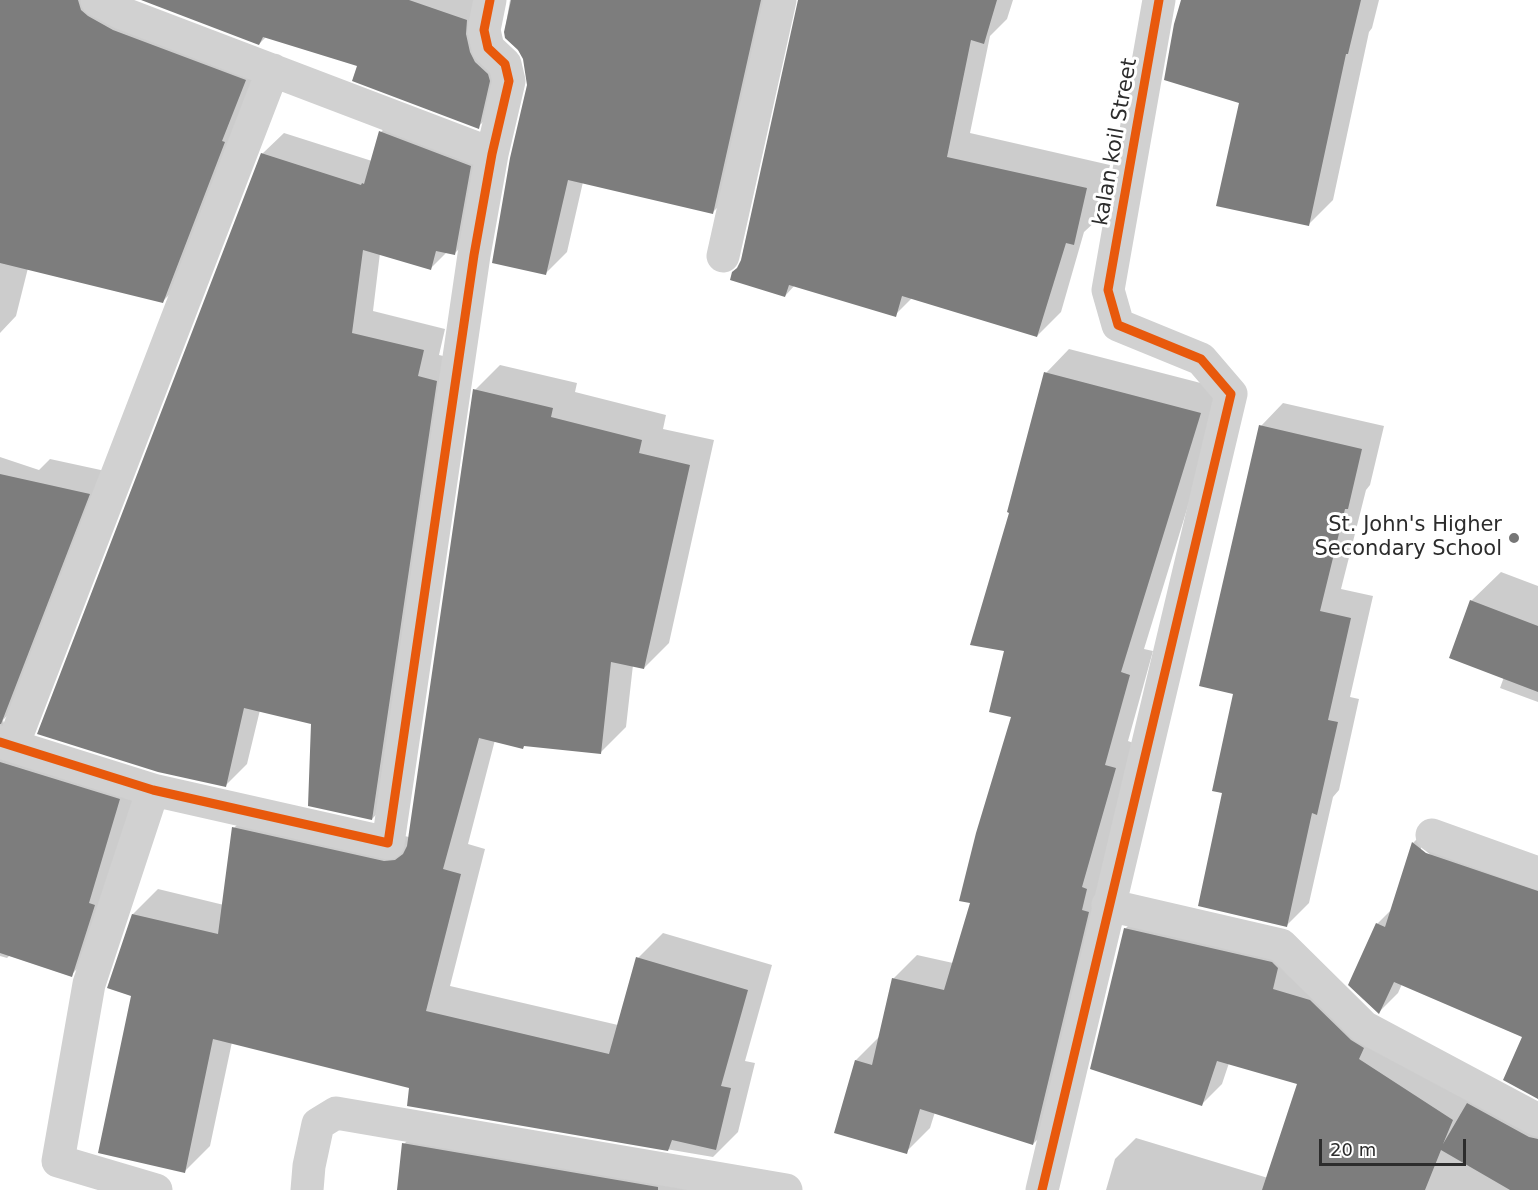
<!DOCTYPE html>
<style>
body{margin:0}
#map{position:relative;width:1538px;height:1190px;overflow:hidden;background:#fff;font-family:"DejaVu Sans",sans-serif}
canvas{display:block}
.scale{position:absolute;left:1319px;top:1139px;width:147px;height:27px;box-sizing:border-box;border:3px solid #2c2c2c;border-top:0;padding-left:8px;font-size:18px;line-height:21px;white-space:nowrap;color:#2c2c2c;-webkit-text-stroke:4px #fff;paint-order:stroke}
</style>
<div id="map">
<canvas width="1538" height="1190"></canvas>
<div class="scale">20 m</div>
</div>
<script>
const c = document.querySelector('canvas').getContext('2d');
c.lineJoin = 'round';
function paint(path, color) {
  c.fillStyle = color;
  c.fill(path, 'evenodd');
}
function stroke(path, color, width, dash) {
  c.strokeStyle = color;
  c.lineWidth = width;
  c.lineCap = dash ? 'butt' : 'round';
  c.setLineDash(dash || []);
  c.stroke(path);
}
function drawText(font, color, halo, rows, align = 'center') {
  c.font = font + ' "DejaVu Sans",sans-serif';
  c.lineWidth = 6;
  c.setLineDash([]);
  c.textBaseline = 'middle';
  c.strokeStyle = halo;
  c.fillStyle = color;
  for (const [text, x, y, turn = 0] of rows) {
    c.save();
    c.translate(x, y);
    c.rotate((+turn || 0) * Math.PI / 180);
    c.textAlign = isNaN(turn) ? turn : align;
    if (halo) c.strokeText(text, 0, 0);
    c.fillText(text, 0, 0);
    c.restore();
  }
}
paint(new Path2D(`
 M 0,0 L 119,0 L 266,58 L 185,279 L 163,301 L 28,268 L 16,316 L 0,333 Z
 M 145,0 L 487,0 L 500,105 L 478,127 L 359,65 L 266,37 L 259,44 Z
 M 510,0 L 777,0 L 734,191 L 713,212 L 583,182 L 567,252 L 545,274 L 529,85 L 524,59 L 505,30 Z
 M 800,0 L 1013,0 L 1007,19 L 990,36 L 970,133 L 1110,165 L 1097,220 L 1084,232 L 1061,312 L 1037,336 L 913,297 L 895,315 L 795,285 L 785,296 L 740,266 Z
 M 1183,0 L 1379,0 L 1372,28 L 1369,32 L 1333,200 L 1309,224 Z
 M 402,110 L 492,145 L 476,232 L 455,253 L 447,252 L 430,269 L 380,253 L 373,311 L 445,329 L 439,355 L 457,359 L 393,797 L 372,819 L 313,723 L 260,710 L 247,764 L 225,786 L 262,154 L 284,133 L 372,161 L 381,132 Z
 M 1069,349 L 1224,389 L 1144,649 L 1153,651 L 1128,741 L 1139,745 L 1057,1120 L 1033,1144 L 935,1112 L 930,1128 L 906,1152 L 835,1132 L 856,1060 L 880,1036 L 893,979 L 917,955 L 953,963 L 972,902 L 1012,716 L 1006,650 L 1011,511 L 1046,373 Z
 M 500,365 L 577,383 L 575,392 L 666,415 L 663,429 L 714,440 L 669,643 L 644,668 L 633,665 L 626,727 L 601,752 L 495,740 L 468,844 L 485,849 L 450,986 L 618,1025 L 638,958 L 663,933 L 772,965 L 745,1061 L 755,1063 L 738,1132 L 713,1157 L 408,1105 L 410,1087 L 232,1042 L 210,1146 L 185,1171 L 133,995 L 133,914 L 158,889 L 224,905 L 234,828 L 258,803 L 409,837 L 475,390 Z
 M 1283,403 L 1384,426 L 1370,485 L 1366,490 L 1341,589 L 1373,596 L 1350,697 L 1359,699 L 1339,790 L 1333,797 L 1309,903 L 1286,926 L 1224,792 L 1261,426 Z
 M 0,457 L 39,470 L 50,459 L 110,472 L 22,700 L 3,720 L 7,733 L 141,778 L 93,953 L 71,975 L 10,955 L 7,958 L 0,956 Z
 M 1501,572 L 1538,586 L 1538,702 L 1500,688 L 1504,677 L 1471,601 Z
 M 1432,824 L 1538,868 L 1538,1080 L 1524,1036 L 1402,984 L 1398,993 L 1379,1012 L 1377,924 L 1392,909 L 1413,843 ZM 1421,847 L 1432,856 L 1421,851 Z
 M 1146,908 L 1293,942 L 1376,1023 L 1538,1125 L 1538,1190 L 1106,1190 L 1115,1159 L 1136,1138 L 1268,1178 L 1299,1083 L 1229,1063 L 1222,1084 L 1201,1105 L 1125,929 Z
 M 424,1124 L 775,1190 L 399,1190 L 404,1144 Z`), '#0003');
paint(new Path2D(`
 M 0,0 L 78,0 L 81,10 L 88,16 L 113,30 L 246,80 L 222,141 L 225,142 L 163,303 L 0,263 Z
 M 141,0 L 409,0 L 467,20 L 466,34 L 470,52 L 475,62 L 488,74 L 490,81 L 479,129 L 352,81 L 357,66 L 263,37 L 259,45 Z
 M 511,0 L 761,0 L 713,214 L 568,180 L 546,275 L 492,263 L 510,158 L 527,85 L 523,59 L 518,50 L 505,38 L 504,32 Z
 M 798,0 L 997,0 L 984,44 L 971,40 L 947,157 L 1087,188 L 1074,245 L 1066,243 L 1037,337 L 902,296 L 896,317 L 789,285 L 785,297 L 730,280 L 732,272 L 737,268 L 741,260 Z
 M 1181,0 L 1361,0 L 1348,54 L 1346,54 L 1309,226 L 1216,206 L 1239,103 L 1164,80 L 1174,24 Z
 M 379,131 L 471,166 L 455,255 L 436,251 L 431,270 L 363,250 L 352,333 L 424,350 L 418,376 L 437,381 L 372,820 L 308,806 L 311,724 L 244,708 L 226,787 L 158,772 L 37,734 L 261,153 L 361,185 L 362,183 L 364,184 Z
 M 1044,372 L 1201,413 L 1121,672 L 1130,675 L 1105,765 L 1116,768 L 1082,887 L 1087,889 L 1082,910 L 1089,912 L 1033,1145 L 920,1109 L 907,1154 L 834,1133 L 855,1060 L 872,1065 L 892,978 L 944,990 L 970,903 L 959,901 L 976,833 L 1011,717 L 989,712 L 1004,651 L 970,645 L 1009,513 L 1007,512 Z
 M 473,389 L 553,408 L 551,417 L 642,440 L 639,453 L 690,465 L 644,669 L 611,662 L 601,754 L 524,746 L 523,749 L 479,738 L 443,869 L 461,874 L 426,1011 L 609,1054 L 636,957 L 748,990 L 721,1086 L 731,1088 L 716,1150 L 672,1140 L 668,1151 L 407,1106 L 409,1088 L 213,1039 L 185,1173 L 98,1153 L 131,996 L 107,988 L 132,914 L 218,934 L 232,827 L 384,861 L 395,860 L 403,854 L 407,846 Z
 M 1259,425 L 1362,449 L 1348,509 L 1345,509 L 1320,611 L 1351,618 L 1328,720 L 1338,722 L 1317,815 L 1312,813 L 1287,927 L 1198,906 L 1222,793 L 1212,791 L 1233,694 L 1199,686 Z
 M 0,474 L 90,494 L 1,724 L 0,724 Z
 M 1470,600 L 1538,626 L 1538,692 L 1449,658 Z
 M 0,762 L 120,799 L 89,903 L 95,905 L 72,977 L 0,953 Z
 M 1412,842 L 1426,853 L 1538,891 L 1538,1099 L 1503,1080 L 1522,1037 L 1394,982 L 1379,1014 L 1348,985 L 1376,923 L 1385,927 Z
 M 1124,928 L 1272,962 L 1278,968 L 1273,989 L 1310,1000 L 1351,1040 L 1364,1048 L 1359,1059 L 1453,1120 L 1443,1144 L 1467,1103 L 1529,1137 L 1538,1139 L 1538,1190 L 1510,1190 L 1441,1150 L 1425,1190 L 1262,1190 L 1297,1084 L 1217,1061 L 1202,1106 L 1090,1069 Z
 M 402,1143 L 658,1187 L 658,1190 L 397,1190 Z`), '#7d7d7d');
stroke(new Path2D(`
 M 97,0 L 122,13 L 492,154
 M 723,256 L 780,0
 M 0,742 L 153,790 L 388,843 L 474,255 L 492,154 L 509,81 L 505,64 L 488,48 L 484,30 L 490,0
 M 13,745 L 273,70
 M 153,790 L 89,984 L 58,1161 L 156,1190
 M 1432,835 L 1538,873
 M 1108,905 L 1281,945 L 1364,1027 L 1538,1120
 M 307,1190 L 309,1166 L 318,1124 L 336,1113 L 786,1190
 M 1042,1190 L 1231,394 L 1201,359 L 1118,325 L 1108,290 L 1159,0`), '#d1d1d1', 33);
stroke(new Path2D(`
 M 0,742 L 153,790 L 388,843 L 474,255 L 492,154 L 509,81 L 505,64 L 488,48 L 484,30 L 490,0
 M 1042,1190 L 1231,394 L 1201,359 L 1118,325 L 1108,290 L 1159,0`), '#e8590c', 9);
for (const [x, y, r, color] of [
 [1514,538,6,"#767676"]
]) {
  const dot = new Path2D();
  dot.arc(x, y, r, 0, 2 * Math.PI);
  c.fillStyle = color;
  c.fill(dot);
  stroke(dot, '#fff', 2);
}
drawText('21px', '#2c2c2c', '#fff', [
 ["kalan koil Street",1116,142,-80]
]);
drawText('21px', '#2c2c2c', '#fff', [
 ["St. John's Higher",1502,526],
 ["Secondary School",1502,550]
], 'right');
</script>
